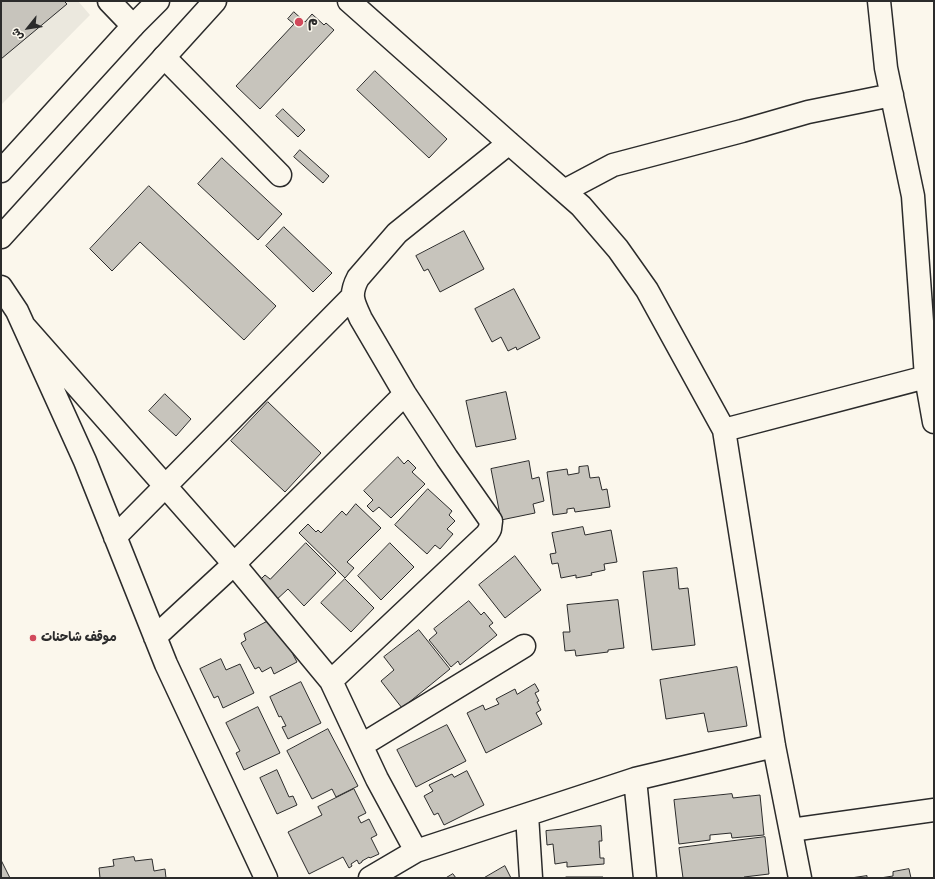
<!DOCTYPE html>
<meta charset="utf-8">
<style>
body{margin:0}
#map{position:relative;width:935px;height:879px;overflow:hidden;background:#fbf7ec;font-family:Pangolin,"Playpen Sans Arabic",sans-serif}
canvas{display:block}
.frame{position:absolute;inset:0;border:2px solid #2b2b2b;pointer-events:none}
.north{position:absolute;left:8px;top:8px;width:40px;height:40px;-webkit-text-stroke:3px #fbf7ec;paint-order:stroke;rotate:240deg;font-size:11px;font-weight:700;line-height:16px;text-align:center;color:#2b2b2b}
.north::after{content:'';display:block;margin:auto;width:14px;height:18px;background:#2b2b2b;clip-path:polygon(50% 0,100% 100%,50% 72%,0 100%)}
</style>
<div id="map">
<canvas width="935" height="879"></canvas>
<div class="frame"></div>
<div class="north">ش</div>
</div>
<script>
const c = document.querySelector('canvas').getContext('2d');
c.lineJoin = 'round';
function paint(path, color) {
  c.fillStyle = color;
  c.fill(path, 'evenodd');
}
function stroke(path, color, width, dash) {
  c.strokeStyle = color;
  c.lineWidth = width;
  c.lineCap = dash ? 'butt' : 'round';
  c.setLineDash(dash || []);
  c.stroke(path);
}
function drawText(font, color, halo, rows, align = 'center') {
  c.font = font + ' Pangolin,"Playpen Sans Arabic",sans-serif';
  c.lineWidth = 3;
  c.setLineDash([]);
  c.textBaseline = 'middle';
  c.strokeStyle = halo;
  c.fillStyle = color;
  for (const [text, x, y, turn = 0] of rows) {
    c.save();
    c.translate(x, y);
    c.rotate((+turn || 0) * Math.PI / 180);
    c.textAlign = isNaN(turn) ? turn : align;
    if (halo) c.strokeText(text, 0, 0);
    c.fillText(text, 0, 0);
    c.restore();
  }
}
paint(new Path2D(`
 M 1,1 L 78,1 L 90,15 L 1,105 Z`), '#ebe8de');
const building = new Path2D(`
 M 1,1 L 64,1 L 67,4 L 1,59 Z
 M 294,12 L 305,22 L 312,14 L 324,25 L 326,23 L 334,30 L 260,109 L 236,86 L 294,24 L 288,19 Z
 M 375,71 L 447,139 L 429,158 L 357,90 Z
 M 283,109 L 305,130 L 298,137 L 276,116 Z
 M 300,150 L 329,176 L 323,183 L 294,157 Z
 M 222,158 L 282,214 L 258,240 L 198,184 Z
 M 149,186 L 276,306 L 244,340 L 140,242 L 112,271 L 90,249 Z
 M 284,227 L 332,273 L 313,292 L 266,246 Z
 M 464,231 L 484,269 L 440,292 L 428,269 L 424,271 L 416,256 Z
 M 514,289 L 540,338 L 517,350 L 516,347 L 508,351 L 501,337 L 492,342 L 475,309 Z
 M 506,392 L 516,439 L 476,447 L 466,401 Z
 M 165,394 L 191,419 L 176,436 L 149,411 Z
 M 268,402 L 321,453 L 285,492 L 231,441 Z
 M 398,457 L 404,464 L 408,460 L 416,468 L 412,472 L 425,484 L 391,518 L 379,507 L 373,512 L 367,506 L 373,500 L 364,491 Z
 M 529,461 L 532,479 L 539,477 L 544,501 L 533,504 L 535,513 L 501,520 L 491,469 Z
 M 588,466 L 590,478 L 599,477 L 602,490 L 607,489 L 610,507 L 575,512 L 574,508 L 567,509 L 567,513 L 553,515 L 547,472 L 567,469 L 568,475 L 579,473 L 579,467 Z
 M 428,489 L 452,511 L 449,515 L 455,521 L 447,529 L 453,534 L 440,549 L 435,545 L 427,554 L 395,525 Z
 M 356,504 L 381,528 L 347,562 L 354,568 L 345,578 L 299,533 L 308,524 L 316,532 L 318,530 L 321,533 L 342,511 L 346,515 Z
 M 583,527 L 585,535 L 611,530 L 617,562 L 604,564 L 605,570 L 591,573 L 592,575 L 576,578 L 576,575 L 561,578 L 558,563 L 552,564 L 550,554 L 556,553 L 552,533 Z
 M 306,543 L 336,573 L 304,606 L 288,589 L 274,602 L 256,584 L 265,575 L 270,579 Z
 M 390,543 L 414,567 L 381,600 L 358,576 Z
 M 515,556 L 541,590 L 505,618 L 479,585 Z
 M 677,568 L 679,589 L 688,588 L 695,645 L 652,650 L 643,572 Z
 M 345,579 L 374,608 L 351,632 L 321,603 Z
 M 618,600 L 624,648 L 608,650 L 608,652 L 576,656 L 575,650 L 565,651 L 563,632 L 570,632 L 567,605 Z
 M 469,601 L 481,615 L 484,612 L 493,623 L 489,626 L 497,635 L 460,665 L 458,661 L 451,667 L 429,640 L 437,633 L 434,629 Z
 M 274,618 L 297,662 L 274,674 L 271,667 L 262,672 L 259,667 L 255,669 L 241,643 L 246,640 L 244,634 Z
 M 419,630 L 450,669 L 402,708 L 381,681 L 394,670 L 384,657 Z
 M 221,659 L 226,670 L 240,664 L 254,693 L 223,708 L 218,696 L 214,698 L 200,669 Z
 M 737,667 L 747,726 L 708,732 L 704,713 L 666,719 L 660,680 Z
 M 301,682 L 321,723 L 288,739 L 282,727 L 286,726 L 281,716 L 279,717 L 270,697 Z
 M 535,684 L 539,691 L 535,693 L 539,701 L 537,702 L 541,710 L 536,713 L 542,724 L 486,753 L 467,713 L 483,705 L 485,710 L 499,704 L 496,699 L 515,689 L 517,694 Z
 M 258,707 L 280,753 L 244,770 L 236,753 L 240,751 L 226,723 Z
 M 447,725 L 466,761 L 416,787 L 397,750 Z
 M 328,729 L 358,786 L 336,797 L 332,789 L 312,799 L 287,751 Z
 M 277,770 L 289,797 L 293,796 L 297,805 L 277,814 L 260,778 Z
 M 467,771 L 484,805 L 444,825 L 438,813 L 434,815 L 424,796 L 433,791 L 429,785 L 452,774 L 454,777 Z
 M 354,789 L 366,813 L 358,817 L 361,823 L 369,819 L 377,835 L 371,838 L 379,854 L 370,858 L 369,857 L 362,861 L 362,862 L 359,864 L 357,860 L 351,864 L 352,866 L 349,868 L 343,857 L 309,874 L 288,832 L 322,815 L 318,807 Z
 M 732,794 L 733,798 L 760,795 L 764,835 L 732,838 L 731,833 L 710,835 L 710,840 L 679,844 L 674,800 Z
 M 601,826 L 602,841 L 599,841 L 600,858 L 604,858 L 604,864 L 567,867 L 567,862 L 555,864 L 553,844 L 547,845 L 546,831 Z
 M 765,837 L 769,874 L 744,877 L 744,878 L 683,878 L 679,848 Z
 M 134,857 L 135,861 L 152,859 L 154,871 L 165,869 L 166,878 L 100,878 L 99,868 L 114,866 L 113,860 Z
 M 1,860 L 10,878 L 1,878 Z
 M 505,866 L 511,878 L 484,878 Z
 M 909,869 L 911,878 L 880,878 L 893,876 L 893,872 Z
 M 453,874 L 456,878 L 446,878 Z
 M 867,876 L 867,878 L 851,878 Z
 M 566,877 L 603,877 L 603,878 L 566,878 Z`);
paint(building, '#c7c4bc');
stroke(building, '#2b2b2b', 1);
const minor = new Path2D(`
 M 109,1 L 133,26
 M 349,1 L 509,143 L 581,206 L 618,249 L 647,290 L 724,430 L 774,746 L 800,878
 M 879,1 L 886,68 L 913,196 L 926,377 L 934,422
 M 164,57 L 280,175
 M 564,191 L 613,165 L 742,131 L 808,112 L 892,95
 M 1,287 L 17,311 L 85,461 L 166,664 L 266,878
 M 24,326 L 234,564 L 331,681 L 377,779 L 416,851
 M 724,430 L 934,375
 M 115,537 L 352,297
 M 155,637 L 234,564 L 405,394
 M 331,681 L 487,534 L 490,529 L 491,521 L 447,458 L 405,394 L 361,319 C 353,302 349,295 358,278 L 397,233 L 509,143
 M 362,745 L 524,646
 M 527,815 L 531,878
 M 791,830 L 934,810
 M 370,878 L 416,851 L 635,779
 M 645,878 L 635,779 L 774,746`);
const trunk = new Path2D(`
 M 1,171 L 133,26 L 158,1
 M 1,237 L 215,1`);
stroke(minor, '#2b2b2b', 25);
stroke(trunk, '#2b2b2b', 25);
stroke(minor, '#fbf7ec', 22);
stroke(trunk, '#fbf7ec', 22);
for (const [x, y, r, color] of [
 [299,22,5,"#d1495b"],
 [33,638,4,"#d1495b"]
]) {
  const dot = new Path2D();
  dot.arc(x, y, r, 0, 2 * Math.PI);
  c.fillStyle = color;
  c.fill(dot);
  stroke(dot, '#fbf7ec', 1.5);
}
drawText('bold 13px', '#2b2b2b', '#fbf7ec', [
 ["م",308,22],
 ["موقف شاحنات",41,638]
], 'left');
</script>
